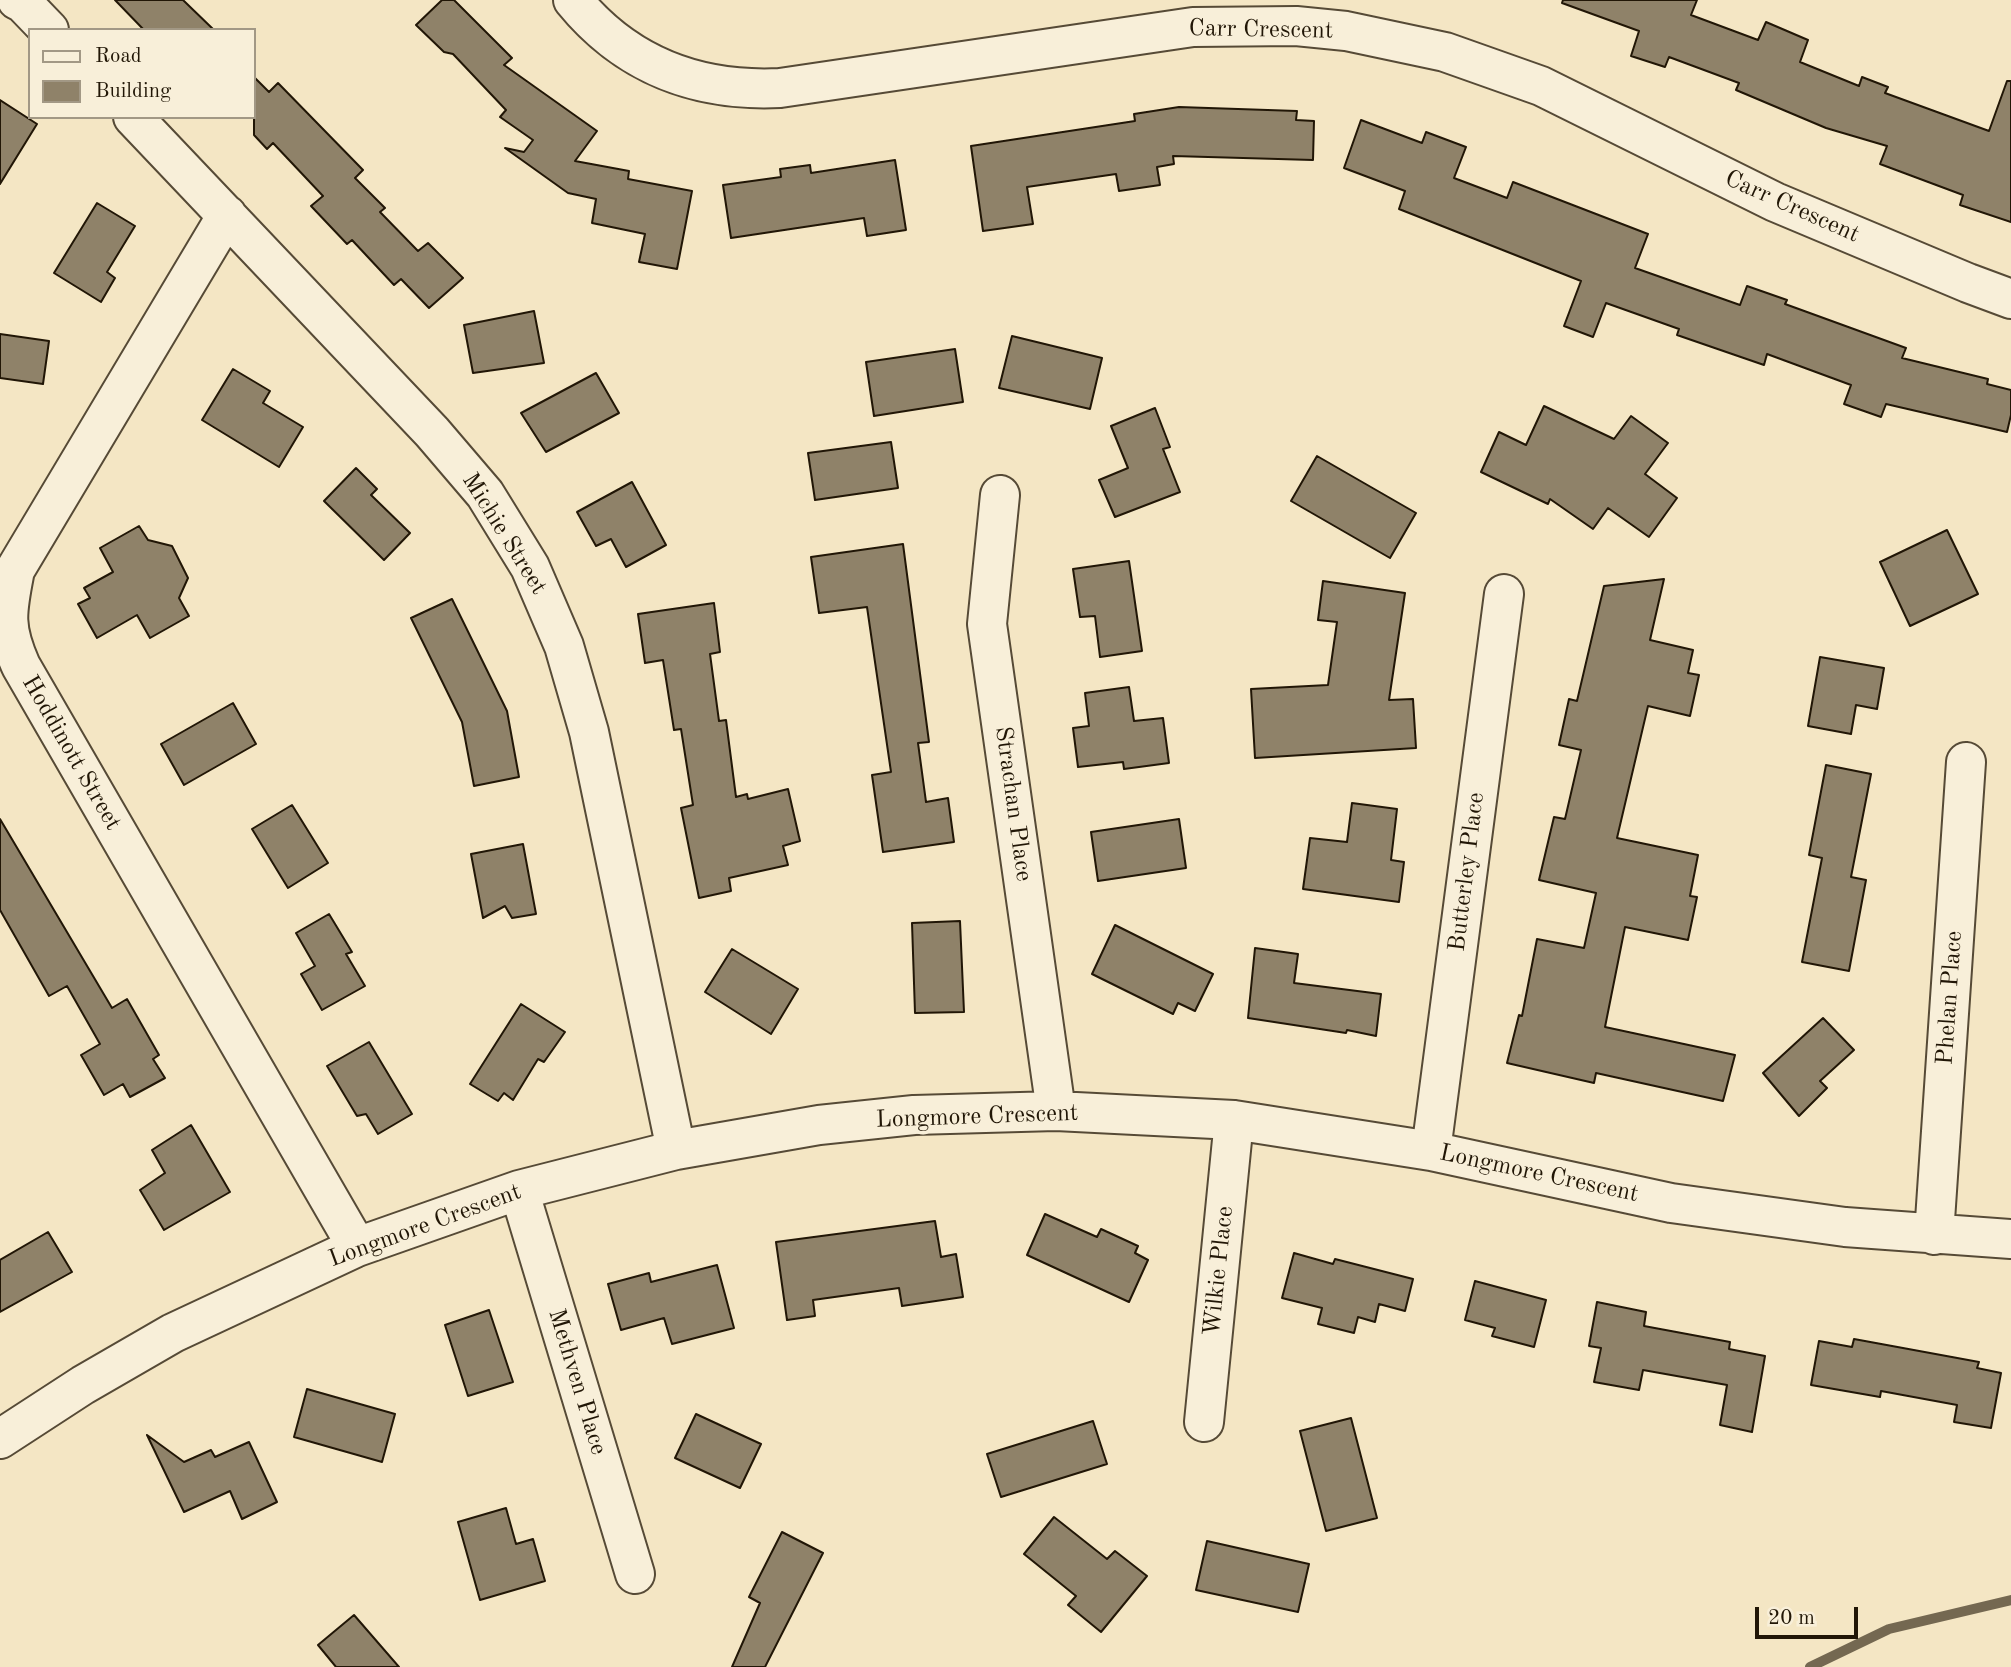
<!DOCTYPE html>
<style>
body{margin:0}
#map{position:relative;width:2011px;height:1667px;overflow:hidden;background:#f4e6c4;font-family:"Old Standard TT",serif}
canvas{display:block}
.legend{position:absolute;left:28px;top:28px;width:228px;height:91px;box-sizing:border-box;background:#f8efd9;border:2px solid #a29885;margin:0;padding:9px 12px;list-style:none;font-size:21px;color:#211606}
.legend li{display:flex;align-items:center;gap:14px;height:35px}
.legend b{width:35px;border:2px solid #a29885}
.scale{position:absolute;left:1755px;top:1607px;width:103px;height:32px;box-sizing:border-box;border:4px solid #211606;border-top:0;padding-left:9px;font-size:21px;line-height:24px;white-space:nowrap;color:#211606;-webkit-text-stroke:5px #f8efd9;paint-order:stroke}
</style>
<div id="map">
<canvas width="2011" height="1667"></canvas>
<ul class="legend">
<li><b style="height:9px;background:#f8efd9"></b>Road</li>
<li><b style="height:19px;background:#8f8269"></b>Building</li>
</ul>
<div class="scale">20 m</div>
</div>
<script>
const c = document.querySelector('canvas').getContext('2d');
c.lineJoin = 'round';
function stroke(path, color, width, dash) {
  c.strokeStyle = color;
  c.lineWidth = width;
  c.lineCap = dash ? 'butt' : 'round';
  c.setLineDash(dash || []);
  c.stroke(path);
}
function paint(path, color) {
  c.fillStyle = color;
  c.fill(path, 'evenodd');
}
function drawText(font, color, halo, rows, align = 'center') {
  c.font = font + ' "Old Standard TT",serif';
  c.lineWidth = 7;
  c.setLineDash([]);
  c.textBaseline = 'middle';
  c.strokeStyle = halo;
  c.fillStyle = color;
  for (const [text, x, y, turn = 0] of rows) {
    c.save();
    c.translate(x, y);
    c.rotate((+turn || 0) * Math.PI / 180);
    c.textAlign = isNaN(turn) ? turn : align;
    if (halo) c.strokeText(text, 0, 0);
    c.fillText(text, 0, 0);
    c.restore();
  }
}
stroke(new Path2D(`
 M 1810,1667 L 1889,1629 L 2011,1600`), '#746851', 10);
const building = new Path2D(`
 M 115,0 L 183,0 L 214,30 L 144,30 Z
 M 442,0 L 454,0 L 512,58 L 504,65 L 597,131 L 575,161 L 629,171 L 628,179 L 692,191 L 677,269 L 639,262 L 645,234 L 592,223 L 596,199 L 568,193 L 505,148 L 524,152 L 533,140 L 500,117 L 506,110 L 453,54 L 444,52 L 416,25 Z
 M 1563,0 L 1697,0 L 1691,15 L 1758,40 L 1766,22 L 1808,40 L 1800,62 L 1859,86 L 1862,77 L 1888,87 L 1885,93 L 1989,131 L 2007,81 L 2011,81 L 2011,222 L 1960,205 L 1963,195 L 1880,164 L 1887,146 L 1826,128 L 1736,90 L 1739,83 L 1669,57 L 1665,67 L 1631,56 L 1639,31 L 1562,3 Z
 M 254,77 L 269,92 L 278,83 L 363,170 L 355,178 L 385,208 L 380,212 L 418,251 L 428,243 L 463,278 L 429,308 L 401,279 L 394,285 L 352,240 L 347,244 L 311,206 L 323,196 L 273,143 L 267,149 L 254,135 Z
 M 0,100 L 37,124 L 0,184 Z
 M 1179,107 L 1297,111 L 1296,120 L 1314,121 L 1313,160 L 1173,156 L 1174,164 L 1157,167 L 1160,185 L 1119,191 L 1116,174 L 1027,187 L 1033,224 L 983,231 L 971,146 L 1135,121 L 1134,114 Z
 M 1361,120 L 1422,143 L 1426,132 L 1466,147 L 1454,178 L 1507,198 L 1513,182 L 1648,234 L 1635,268 L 1740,305 L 1747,286 L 1787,300 L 1785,304 L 1906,348 L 1902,358 L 1988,379 L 1987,384 L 2011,390 L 2011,415 L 2007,432 L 1886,404 L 1881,417 L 1844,404 L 1851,385 L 1767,354 L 1764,365 L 1677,335 L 1679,329 L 1606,303 L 1593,337 L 1564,326 L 1581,281 L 1399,209 L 1405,191 L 1344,168 Z
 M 895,160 L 906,230 L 867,236 L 864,218 L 731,238 L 723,185 L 781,177 L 780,169 L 810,165 L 811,173 Z
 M 97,203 L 135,226 L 107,272 L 115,278 L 101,302 L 54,273 Z
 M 534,311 L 544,363 L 473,373 L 464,325 Z
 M 0,334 L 49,341 L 43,384 L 0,378 Z
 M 1012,336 L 1102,358 L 1090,409 L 999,388 Z
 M 955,349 L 963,402 L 874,416 L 866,362 Z
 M 233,369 L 270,391 L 263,403 L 303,427 L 279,467 L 202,420 Z
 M 596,373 L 619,413 L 546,452 L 521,413 Z
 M 1544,406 L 1614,439 L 1631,416 L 1668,443 L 1645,474 L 1677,498 L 1649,537 L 1608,508 L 1593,529 L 1550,499 L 1548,504 L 1481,472 L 1499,432 L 1526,445 Z
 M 1155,408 L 1170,447 L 1163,449 L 1180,492 L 1115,517 L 1099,480 L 1128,468 L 1111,426 Z
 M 891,442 L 898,488 L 815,500 L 808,453 Z
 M 1317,456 L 1416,513 L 1390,558 L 1291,501 Z
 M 356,468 L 377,489 L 371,495 L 410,533 L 384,560 L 324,501 Z
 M 632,482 L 666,545 L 626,567 L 611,539 L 596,546 L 577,512 Z
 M 139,526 L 148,540 L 172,546 L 188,578 L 179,598 L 189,616 L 150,638 L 137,615 L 97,638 L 78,604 L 90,598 L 84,588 L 113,572 L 100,548 Z
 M 1947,530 L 1978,594 L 1910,626 L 1880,562 Z
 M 903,544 L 929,742 L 918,743 L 926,802 L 948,798 L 954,842 L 883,852 L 872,775 L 891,772 L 867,607 L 819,613 L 811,557 Z
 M 1129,561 L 1142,651 L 1100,657 L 1095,616 L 1080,617 L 1073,569 Z
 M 1664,579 L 1650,640 L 1693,650 L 1688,673 L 1699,675 L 1690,716 L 1648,706 L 1617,838 L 1698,855 L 1690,896 L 1697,897 L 1688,940 L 1625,927 L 1605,1027 L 1735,1055 L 1723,1101 L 1596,1073 L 1594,1083 L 1507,1063 L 1519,1015 L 1522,1016 L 1537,939 L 1584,948 L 1596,893 L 1539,880 L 1554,817 L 1565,819 L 1581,750 L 1559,745 L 1569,699 L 1577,701 L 1604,586 Z
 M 1323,581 L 1405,593 L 1389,700 L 1413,699 L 1416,748 L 1255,758 L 1251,689 L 1328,685 L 1337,622 L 1318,620 Z
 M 452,599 L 507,711 L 519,777 L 474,786 L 462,722 L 411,618 Z
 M 714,603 L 720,652 L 710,654 L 719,721 L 726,720 L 736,797 L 747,794 L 748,799 L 788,789 L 800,841 L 783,846 L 788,865 L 729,878 L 731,891 L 699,898 L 681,808 L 693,805 L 681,729 L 674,730 L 663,660 L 645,663 L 638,614 Z
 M 1820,657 L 1884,668 L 1877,709 L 1856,705 L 1851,734 L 1808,726 Z
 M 1129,687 L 1134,721 L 1163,718 L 1169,763 L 1124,769 L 1123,762 L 1078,767 L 1073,728 L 1089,726 L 1085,693 Z
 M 233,703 L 256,744 L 184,785 L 161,744 Z
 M 1826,765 L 1871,774 L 1851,877 L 1866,880 L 1849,971 L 1802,962 L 1822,858 L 1809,855 Z
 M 1352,803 L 1397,809 L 1391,860 L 1404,862 L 1399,902 L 1303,889 L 1310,838 L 1347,842 Z
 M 292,805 L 328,863 L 288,888 L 252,829 Z
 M 0,819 L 112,1008 L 127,999 L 159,1055 L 153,1059 L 165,1078 L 130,1097 L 123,1084 L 104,1095 L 81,1055 L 100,1044 L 67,986 L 49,996 L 0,910 Z
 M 1179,819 L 1186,868 L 1098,881 L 1091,832 Z
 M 523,844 L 536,914 L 512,918 L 505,906 L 483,918 L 471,854 Z
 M 329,914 L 352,952 L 346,954 L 365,986 L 322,1010 L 301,974 L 315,966 L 296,933 Z
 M 960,921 L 964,1012 L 915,1013 L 912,923 Z
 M 1115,925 L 1213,974 L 1195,1011 L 1178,1003 L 1173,1014 L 1092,974 Z
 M 1255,948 L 1298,954 L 1294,983 L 1381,994 L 1376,1036 L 1347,1030 L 1346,1033 L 1248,1018 Z
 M 732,949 L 798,989 L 771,1034 L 705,992 Z
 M 521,1004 L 565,1032 L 544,1062 L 538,1059 L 513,1100 L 504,1093 L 498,1101 L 470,1084 Z
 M 1823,1018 L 1854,1050 L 1820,1081 L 1827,1088 L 1799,1116 L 1763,1073 Z
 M 369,1042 L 412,1114 L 378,1134 L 366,1114 L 357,1116 L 327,1066 Z
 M 191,1125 L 230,1192 L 164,1230 L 140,1190 L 165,1173 L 152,1150 Z
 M 1045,1214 L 1097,1237 L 1101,1229 L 1138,1246 L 1135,1253 L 1148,1260 L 1129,1302 L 1027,1255 Z
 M 935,1221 L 941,1257 L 956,1254 L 963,1297 L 902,1306 L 899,1288 L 813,1300 L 815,1316 L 787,1320 L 776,1242 Z
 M 48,1232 L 72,1272 L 0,1312 L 0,1260 Z
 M 1294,1253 L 1333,1264 L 1335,1259 L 1413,1279 L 1405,1311 L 1379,1304 L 1375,1322 L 1358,1317 L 1354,1333 L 1318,1324 L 1322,1308 L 1282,1298 Z
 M 717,1265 L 734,1328 L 672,1344 L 664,1318 L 621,1330 L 608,1284 L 649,1273 L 651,1282 Z
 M 1475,1281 L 1546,1300 L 1534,1347 L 1492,1336 L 1495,1328 L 1465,1320 Z
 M 1597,1302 L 1646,1312 L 1644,1326 L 1730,1342 L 1729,1349 L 1765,1356 L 1752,1432 L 1720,1425 L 1727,1385 L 1643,1370 L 1639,1390 L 1594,1382 L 1601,1348 L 1589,1346 Z
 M 489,1310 L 513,1382 L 468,1396 L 445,1325 Z
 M 1854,1339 L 1979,1362 L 1977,1368 L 2001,1373 L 1991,1428 L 1954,1422 L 1957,1405 L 1881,1391 L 1880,1397 L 1811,1385 L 1819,1341 L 1852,1347 Z
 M 307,1389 L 395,1414 L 382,1462 L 294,1437 Z
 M 696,1414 L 761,1444 L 740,1488 L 675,1458 Z
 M 1351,1418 L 1377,1518 L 1326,1531 L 1300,1431 Z
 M 1093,1421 L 1107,1464 L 1001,1497 L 987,1454 Z
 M 147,1435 L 184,1462 L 211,1450 L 215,1457 L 249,1442 L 277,1502 L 242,1519 L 230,1491 L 184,1512 Z
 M 506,1508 L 516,1544 L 533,1539 L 545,1581 L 480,1600 L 458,1522 Z
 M 1054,1517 L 1107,1559 L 1115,1551 L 1147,1576 L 1101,1632 L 1068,1605 L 1076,1596 L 1024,1554 Z
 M 782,1532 L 823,1553 L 765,1667 L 732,1667 L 760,1603 L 749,1597 Z
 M 1207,1541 L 1309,1564 L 1298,1612 L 1196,1590 Z
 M 354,1615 L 399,1667 L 336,1667 L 318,1645 Z`);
paint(building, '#8f8269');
stroke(building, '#211606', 2);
const minor = new Path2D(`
 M 17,0 L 23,3 L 49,30
 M 573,0 C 626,65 697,92 780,88 L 1193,27 L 1296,26 L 1346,31 L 1445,52 L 1541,86 L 1775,202 L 1968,283 L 2011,299
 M 133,117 L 432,432 L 485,494 L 530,567 L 564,646 L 589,732 L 676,1150
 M 227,215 L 15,570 C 7,611 3,626 21,666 L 357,1247
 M 1000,495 L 987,624 L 1056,1111
 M 1431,1151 L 1504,594
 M 519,1190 L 635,1574
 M 1934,1235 L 1966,762
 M 1204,1422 L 1234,1120
 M 0,1439 L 83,1385 L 173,1333 L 357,1247 L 519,1190 L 676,1150 L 819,1125 L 914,1115 L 1056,1111 L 1234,1120 L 1431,1151 L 1671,1203 L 1845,1227 L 2011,1239`);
stroke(minor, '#564a36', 42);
stroke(minor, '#f8efd9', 38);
drawText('24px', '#211606', '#f8efd9', [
 ["Carr Crescent",1261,30,1],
 ["Carr Crescent",1792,207,24],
 ["Michie Street",504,534,58],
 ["Hoddinott Street",71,753,60],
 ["Strachan Place",1013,804,82],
 ["Butterley Place",1467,872,-83],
 ["Phelan Place",1950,998,-86],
 ["Longmore Crescent",977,1117,-2],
 ["Longmore Crescent",1539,1174,12],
 ["Longmore Crescent",425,1226,-20],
 ["Wilkie Place",1219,1271,-84],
 ["Methven Place",577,1382,73]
]);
</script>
